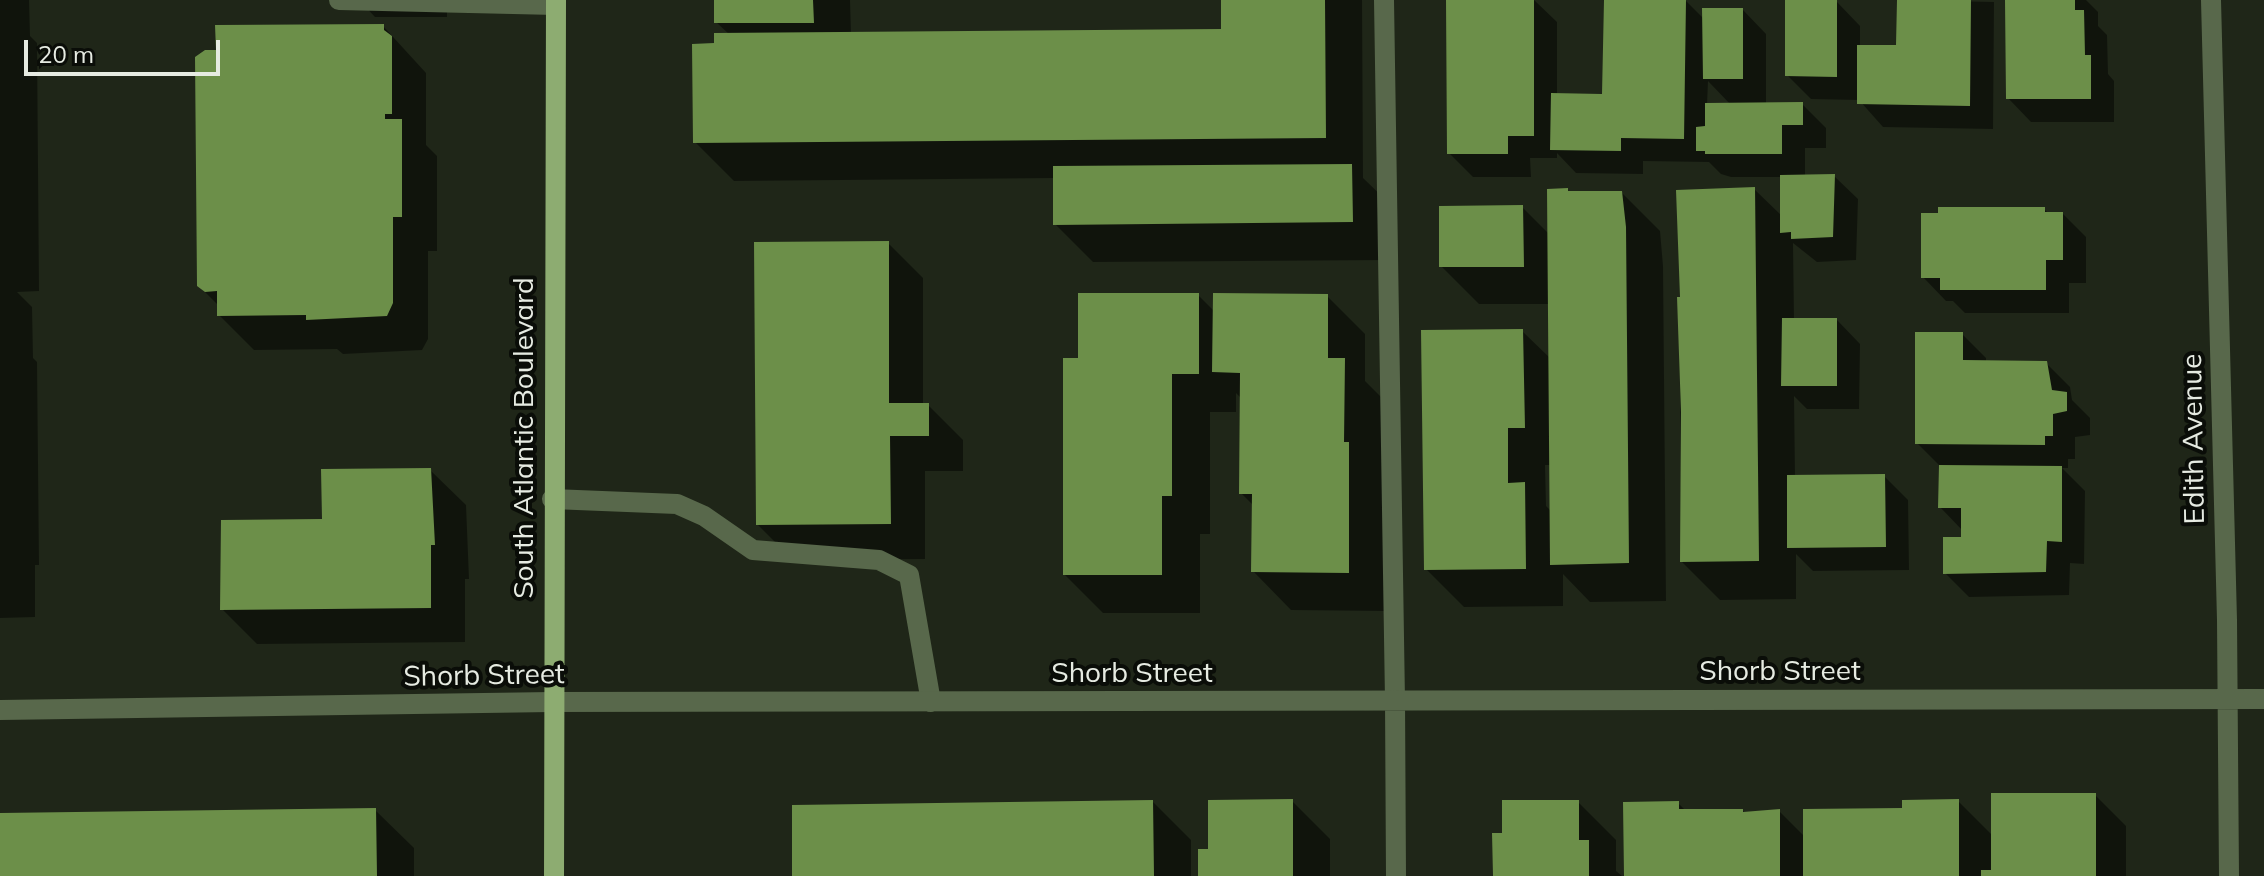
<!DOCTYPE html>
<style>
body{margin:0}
#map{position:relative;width:2264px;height:876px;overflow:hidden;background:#1f2618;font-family:Mulish,sans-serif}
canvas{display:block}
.scale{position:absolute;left:24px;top:40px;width:196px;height:36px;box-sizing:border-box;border:4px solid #e6ebe2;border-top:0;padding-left:10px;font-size:24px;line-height:28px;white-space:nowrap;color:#e6ebe2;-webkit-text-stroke:6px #0a0d08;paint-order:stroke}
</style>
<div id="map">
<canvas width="2264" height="876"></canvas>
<div class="scale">20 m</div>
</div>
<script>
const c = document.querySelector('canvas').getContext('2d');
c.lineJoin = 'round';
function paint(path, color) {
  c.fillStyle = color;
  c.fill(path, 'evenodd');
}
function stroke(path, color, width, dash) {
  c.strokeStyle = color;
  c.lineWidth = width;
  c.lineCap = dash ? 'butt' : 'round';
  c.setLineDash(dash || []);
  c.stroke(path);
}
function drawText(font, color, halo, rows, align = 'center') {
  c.font = font + ' Mulish,sans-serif';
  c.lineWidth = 8;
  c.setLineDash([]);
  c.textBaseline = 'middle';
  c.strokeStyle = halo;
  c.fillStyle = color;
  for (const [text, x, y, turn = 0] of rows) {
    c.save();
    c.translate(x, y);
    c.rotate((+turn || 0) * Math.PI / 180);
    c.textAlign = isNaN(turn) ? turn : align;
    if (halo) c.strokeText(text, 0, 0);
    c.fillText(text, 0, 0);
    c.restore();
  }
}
paint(new Path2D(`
 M 0,0 L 29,0 L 30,36 L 37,43 L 39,291 L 17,292 L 32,307 L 33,358 L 37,362 L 39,565 L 35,565 L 35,617 L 0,618 Z
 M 359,0 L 447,0 L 447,17 L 375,17 Z
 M 716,0 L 850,0 L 851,34 L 1223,31 L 1223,0 L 1362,0 L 1363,178 L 1390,204 L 1390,260 L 1093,262 L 1055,224 L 1055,178 L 734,181 L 695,142 L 716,45 L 730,35 L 716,22 Z
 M 1448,0 L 1534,0 L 1557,22 L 1557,95 L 1604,96 L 1606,0 L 1685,0 L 1704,19 L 1743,10 L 1766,34 L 1766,104 L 1802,104 L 1826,128 L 1826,148 L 1805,148 L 1805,176 L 1834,176 L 1858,199 L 1856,260 L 1817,262 L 1793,243 L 1794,320 L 1837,320 L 1860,344 L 1859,409 L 1807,409 L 1794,396 L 1795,477 L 1884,476 L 1908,500 L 1909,570 L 1813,571 L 1796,554 L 1796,599 L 1720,600 L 1682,562 L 1679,299 L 1754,189 L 1782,216 L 1782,177 L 1731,177 L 1721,174 L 1709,162 L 1643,161 L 1643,174 L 1576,173 L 1557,153 L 1557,158 L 1530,158 L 1531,177 L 1473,177 L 1449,153 ZM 1708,81 L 1731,105 L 1707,105 Z
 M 1899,0 L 1994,2 L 1993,129 L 1883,127 L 1859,100 L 1811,99 L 1787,75 L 1837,2 L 1860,26 L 1860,47 L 1898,47 Z
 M 2007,0 L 2086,0 L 2098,12 L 2098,26 L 2107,35 L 2108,74 L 2114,81 L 2114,122 L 2031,122 L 2008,98 Z
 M 383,26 L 426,73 L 426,145 L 437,156 L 437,251 L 428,251 L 428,339 L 422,350 L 343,354 L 337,349 L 254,350 L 219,315 L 219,306 L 199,286 Z
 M 1622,193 L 1660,231 L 1663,266 L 1666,601 L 1590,602 L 1563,574 L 1563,606 L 1464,607 L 1426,569 L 1522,331 L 1551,359 L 1550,304 L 1479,304 L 1441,266 L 1522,207 L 1550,235 ZM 1545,465 L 1551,465 L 1552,512 L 1546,506 Z
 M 2044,209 L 2049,214 L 2063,214 L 2086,237 L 2086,283 L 2069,283 L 2069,313 L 1965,313 L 1953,301 L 1946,301 L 1923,277 Z
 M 888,243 L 923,278 L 923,405 L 928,405 L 963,440 L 963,471 L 925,471 L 925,559 L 793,560 L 758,525 Z
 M 1198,295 L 1215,312 L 1327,296 L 1365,334 L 1365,381 L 1382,398 L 1386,611 L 1291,610 L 1253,571 L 1254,506 L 1241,493 L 1242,399 L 1236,393 L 1236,412 L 1210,412 L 1210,534 L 1200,534 L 1200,613 L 1103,613 L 1065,575 L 1080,360 Z
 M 1962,334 L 1986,358 L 1986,363 L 2046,363 L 2070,387 L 2072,400 L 2090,418 L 2090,435 L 2075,437 L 2075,459 L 2068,459 L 2068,468 L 2062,468 L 2085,491 L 2084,564 L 2070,563 L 2069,595 L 1969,597 L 1945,573 L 1963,539 L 1963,531 L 1940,507 L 1941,467 L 1917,443 Z
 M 430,470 L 466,505 L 469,579 L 465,579 L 465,642 L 257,644 L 222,609 L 324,521 Z
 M 2095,795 L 2126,826 L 2126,876 L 1626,876 L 1678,803 L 1686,811 L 1743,811 L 1746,814 L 1779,811 L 1805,837 L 1904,810 L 1958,801 L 1993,836 Z
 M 1292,801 L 1330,839 L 1330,876 L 1200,876 L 1210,851 Z
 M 1153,802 L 1191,840 L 1191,876 L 794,876 Z
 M 1578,802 L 1616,840 L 1616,871 L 1622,876 L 1495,876 L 1504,835 Z
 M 375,810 L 414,848 L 414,876 L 0,876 L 0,815 Z`), '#0007');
paint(new Path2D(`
 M 714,0 L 813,0 L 814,23 L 714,23 Z
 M 1221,0 L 1325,0 L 1326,138 L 693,143 L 692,44 L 714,43 L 714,33 L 1221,29 Z
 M 1446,0 L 1534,0 L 1534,136 L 1508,136 L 1508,154 L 1447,154 Z
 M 1604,0 L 1686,0 L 1684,139 L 1621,138 L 1621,151 L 1550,150 L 1551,93 L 1602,94 Z
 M 1785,0 L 1837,0 L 1837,77 L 1785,76 Z
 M 1897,0 L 1971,0 L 1970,106 L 1857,104 L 1857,45 L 1896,45 Z
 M 2005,0 L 2075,0 L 2075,10 L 2084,10 L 2085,55 L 2091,55 L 2091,99 L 2006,99 Z
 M 1702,8 L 1743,8 L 1743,79 L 1703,79 Z
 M 384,24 L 384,30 L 392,36 L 392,114 L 385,114 L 385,119 L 402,119 L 402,217 L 393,217 L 393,303 L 387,316 L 306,320 L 306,315 L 217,316 L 217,291 L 205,292 L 197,286 L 195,57 L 205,50 L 216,50 L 215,25 Z
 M 1803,102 L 1803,125 L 1782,125 L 1782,154 L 1705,154 L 1705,151 L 1696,151 L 1696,127 L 1705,126 L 1705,103 Z
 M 1352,164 L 1353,222 L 1053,225 L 1053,166 Z
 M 1835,174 L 1833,237 L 1791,239 L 1791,232 L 1780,233 L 1780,175 Z
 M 1755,187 L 1759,561 L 1680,562 L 1681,412 L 1677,297 L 1680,297 L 1676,190 Z
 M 1568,188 L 1568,191 L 1622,191 L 1626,227 L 1629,563 L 1550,565 L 1547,189 Z
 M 1523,205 L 1524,267 L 1439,267 L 1439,206 Z
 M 1938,207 L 2045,207 L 2045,212 L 2063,212 L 2063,260 L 2046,260 L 2046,290 L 1940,290 L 1940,278 L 1921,278 L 1921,213 L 1938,213 Z
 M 889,241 L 889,403 L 929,403 L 929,436 L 890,436 L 891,524 L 756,525 L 754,242 Z
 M 1078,293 L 1199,293 L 1199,374 L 1172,374 L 1172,496 L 1162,496 L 1162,575 L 1063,575 L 1063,358 L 1078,358 Z
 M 1213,293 L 1328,294 L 1328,358 L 1345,358 L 1344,442 L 1349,442 L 1349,573 L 1251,572 L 1252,494 L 1239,494 L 1240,373 L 1212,372 Z
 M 1782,318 L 1837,318 L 1837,386 L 1781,386 Z
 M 1523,329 L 1525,428 L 1508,428 L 1508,483 L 1525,482 L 1526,569 L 1424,570 L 1421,330 Z
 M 1915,332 L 1963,332 L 1963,360 L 2047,361 L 2052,390 L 2067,392 L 2067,411 L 2053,414 L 2053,436 L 2045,436 L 2045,445 L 1915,444 Z
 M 1939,465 L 2062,466 L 2062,542 L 2047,541 L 2046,572 L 1943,574 L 1943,537 L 1961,537 L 1961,508 L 1938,508 Z
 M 431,468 L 435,545 L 431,545 L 431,608 L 220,610 L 221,520 L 322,519 L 321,469 Z
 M 1885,474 L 1886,547 L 1787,548 L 1787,475 Z
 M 1991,793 L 2096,793 L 2096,876 L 1981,876 L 1981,870 L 1991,870 Z
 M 1293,799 L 1293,876 L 1198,876 L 1198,849 L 1208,849 L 1208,800 Z
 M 1959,799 L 1959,876 L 1803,876 L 1803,809 L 1902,808 L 1902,800 Z
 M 1153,800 L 1154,876 L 792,876 L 792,805 Z
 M 1502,800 L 1579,800 L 1579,840 L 1589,840 L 1589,876 L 1493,876 L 1492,833 L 1502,833 Z
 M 1679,801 L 1679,809 L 1743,809 L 1743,812 L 1780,809 L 1780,876 L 1624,876 L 1623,802 Z
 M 376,808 L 377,876 L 0,876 L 0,813 Z`), '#6c8f49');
stroke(new Path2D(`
 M 339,0 L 556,5
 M 1384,0 L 1395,700
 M 552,499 L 677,504 L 704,516 L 753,550 L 879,560 L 909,575 L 931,702`), '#58684b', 20);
stroke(new Path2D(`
 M 2211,0 L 2227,620 L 2229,876
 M 1395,700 L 1396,876
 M 0,710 L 552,702 L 2264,699`), '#58684b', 20);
stroke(new Path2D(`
 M 554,876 L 556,0`), '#8dac71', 20);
drawText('28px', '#e6ebe2', '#0a0d08', [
 ["South Atlantic Boulevard",525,438,-90],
 ["Edith Avenue",2194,439,-91],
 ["Shorb Street",1780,672],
 ["Shorb Street",1132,674],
 ["Shorb Street",484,676,-1]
]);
</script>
